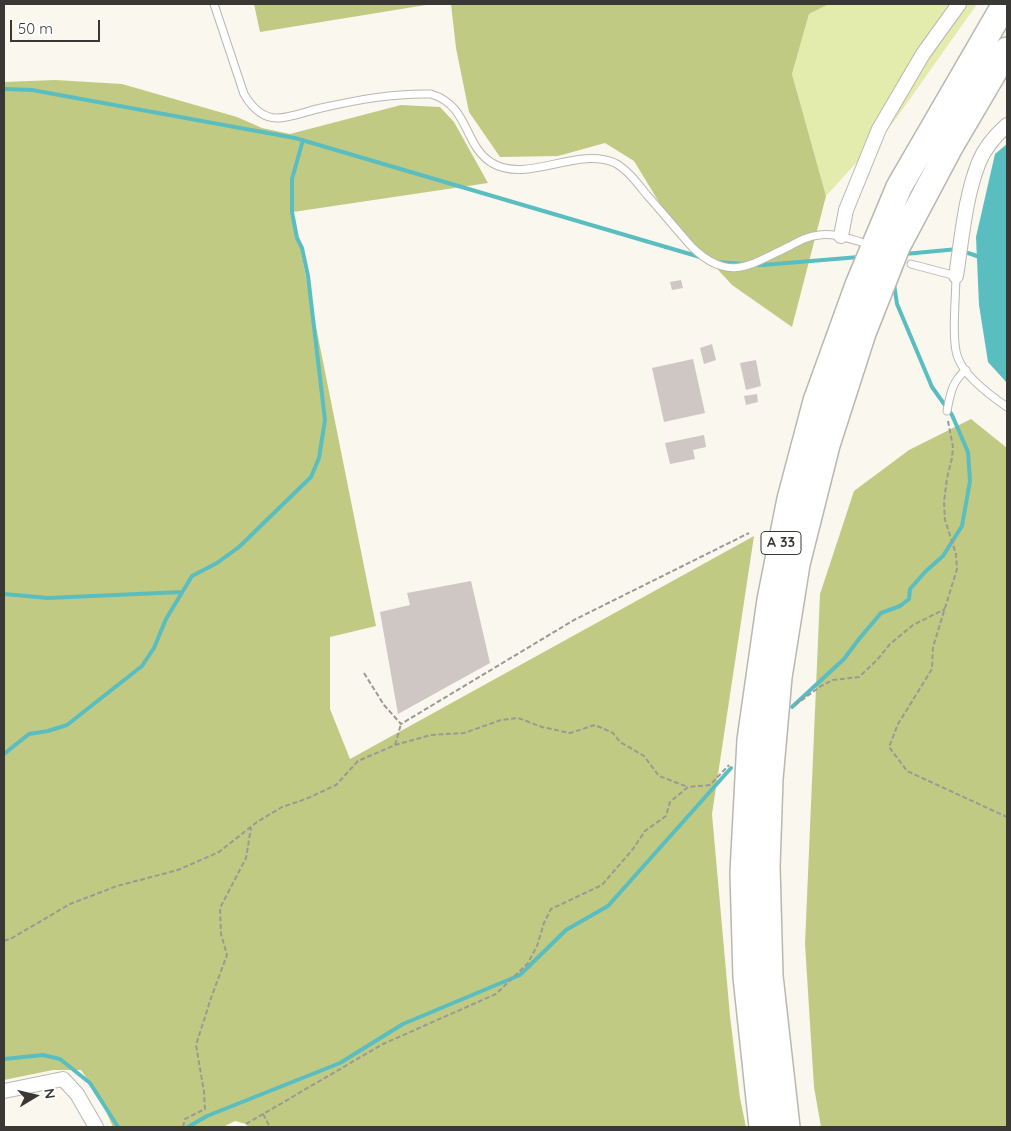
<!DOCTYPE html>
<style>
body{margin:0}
#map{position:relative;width:1011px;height:1131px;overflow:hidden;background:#faf7ef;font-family:Quicksand,sans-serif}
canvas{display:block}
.frame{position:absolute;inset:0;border:5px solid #393835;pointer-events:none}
.north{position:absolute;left:10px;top:1071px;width:50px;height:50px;-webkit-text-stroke:4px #fff;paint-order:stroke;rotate:81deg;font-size:14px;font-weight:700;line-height:20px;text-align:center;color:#393835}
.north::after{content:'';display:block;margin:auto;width:18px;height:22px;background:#393835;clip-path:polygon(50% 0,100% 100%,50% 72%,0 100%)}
.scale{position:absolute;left:10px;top:20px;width:90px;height:22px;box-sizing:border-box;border:2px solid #393835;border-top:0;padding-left:6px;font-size:15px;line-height:18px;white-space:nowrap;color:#393835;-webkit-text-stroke:4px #fff;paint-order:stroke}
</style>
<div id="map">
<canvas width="1011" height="1131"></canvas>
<div class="frame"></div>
<div class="north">N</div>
<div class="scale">50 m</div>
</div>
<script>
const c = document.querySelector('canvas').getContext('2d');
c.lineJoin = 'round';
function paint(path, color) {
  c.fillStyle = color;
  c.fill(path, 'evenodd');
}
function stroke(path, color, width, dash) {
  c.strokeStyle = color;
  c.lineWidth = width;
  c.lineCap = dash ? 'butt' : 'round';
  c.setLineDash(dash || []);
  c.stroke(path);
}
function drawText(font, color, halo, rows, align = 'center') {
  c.font = font + ' Quicksand,sans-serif';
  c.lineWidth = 4.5;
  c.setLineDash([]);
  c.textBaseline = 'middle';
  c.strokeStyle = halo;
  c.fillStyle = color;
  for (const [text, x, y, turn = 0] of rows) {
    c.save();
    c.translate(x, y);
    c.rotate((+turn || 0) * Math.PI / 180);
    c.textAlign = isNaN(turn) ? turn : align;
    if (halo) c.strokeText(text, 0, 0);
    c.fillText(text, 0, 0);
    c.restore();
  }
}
paint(new Path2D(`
 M 829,4 L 977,4 L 895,120 L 826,196 L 792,74 L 809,14 Z`), '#e3ebad');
paint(new Path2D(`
 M 254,4 L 432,4 L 260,32 Z
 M 451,4 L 829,4 L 809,14 L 792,74 L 826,196 L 792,327 L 732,285 L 665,212 L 634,161 L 605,143 L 558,156 L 500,157 L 469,112 L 456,48 Z
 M 55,80 L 122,84 L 237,117 L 262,128 L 290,134 L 401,105 L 440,107 L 454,122 L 488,183 L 293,212 L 376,626 L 330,637 L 330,709 L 350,759 L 754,536 L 712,814 L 730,1016 L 740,1098 L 746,1127 L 248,1127 L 246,1124 L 235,1121 L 223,1127 L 113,1127 L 99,1096 L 81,1070 L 53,1070 L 4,1080 L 4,82 Z
 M 971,419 L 1007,448 L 1007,1127 L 821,1127 L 814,1087 L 805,944 L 820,594 L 854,491 L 909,450 Z`), '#c1ca83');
paint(new Path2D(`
 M 1007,144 L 1007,383 L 988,362 L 979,305 L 976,237 L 995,154 Z`), '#5abec1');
stroke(new Path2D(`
 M 4,89 L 32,90 L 295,138 L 700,257
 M 968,253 L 980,257
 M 905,254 L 958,249
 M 716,262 L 744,264
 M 754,265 L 763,265 L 859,257
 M 4,594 L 48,598 L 182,592
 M 792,707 L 844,659 L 859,639 L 881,613 L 900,606 L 909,599 L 910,589 L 926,571 L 943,556 L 962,526 L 970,481 L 968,452 L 952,415 L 932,387 L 897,304 L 894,284
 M 4,754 L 29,734 L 48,731 L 67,725 L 142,666 L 154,648 L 166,619 L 192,576 L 217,563 L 239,547 L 311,477 L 319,458 L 325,420 L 308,276 L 302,248 L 297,238 L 292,212 L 292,179 L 303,140
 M 4,1059 L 43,1055 L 60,1059 L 90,1083 L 118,1127
 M 188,1127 L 207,1116 L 340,1063 L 403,1024 L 520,975 L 566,930 L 608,906 L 731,768`), '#5abec1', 4);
paint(new Path2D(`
 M 681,280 L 683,288 L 672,290 L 670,282 Z
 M 712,344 L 716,360 L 704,364 L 700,348 Z
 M 693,359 L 705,413 L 664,422 L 652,368 Z
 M 756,360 L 761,386 L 746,390 L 740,363 Z
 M 757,394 L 758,402 L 746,405 L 744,396 Z
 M 704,435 L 706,447 L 693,450 L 695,459 L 670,464 L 665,443 Z
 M 471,581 L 490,663 L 398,714 L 380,612 L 410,605 L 407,593 Z`), '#cfc7c3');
const service = new Path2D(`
 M 214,4 L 244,94 C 251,106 261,118 277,118 C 291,118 307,111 321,108 C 357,100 394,93 431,94 C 470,106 463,145 492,163 C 528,184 577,146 615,163 C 628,170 638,184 647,195 C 662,212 677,230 692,247 C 729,283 750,265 790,246 C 799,241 808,236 819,235 C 834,233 847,238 861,242
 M 911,264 L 956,276 C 956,295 951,342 958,358 C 965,377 991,396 1007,407
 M 947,411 C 950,395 952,381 966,370`);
const minor = new Path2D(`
 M 841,236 L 846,210 L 879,129 L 923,54 L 959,4
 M 956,276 C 962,238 965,197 979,162 C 985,147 996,135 1007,125
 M 4,1091 L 63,1079 L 77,1094 L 96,1127`);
const motorway = new Path2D(`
 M 762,1127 L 746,977 L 743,873 L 750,740 L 770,600 L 790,499 L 816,401 L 858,285 L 899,187 L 1005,4
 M 787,1127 L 770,976 L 767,866 L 770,779 L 779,677 L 797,564 L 827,445 L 863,333 L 897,247 L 950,147 L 1007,50`);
stroke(service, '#b9b7af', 9);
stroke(minor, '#b9b7af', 16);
stroke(motorway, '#b9b7af', 28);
stroke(new Path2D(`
 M 948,421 L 953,447 L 952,458 L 947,478 L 944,502 L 945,520 L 956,554 L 957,569 L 933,647 L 932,669 L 898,724 L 889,747 L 907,771 L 1007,817
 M 364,673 L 384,705 L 401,724 L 574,620 L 749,533
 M 795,705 L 821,686 L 833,680 L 859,677 L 877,660 L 890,644 L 913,625 L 945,609
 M 395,745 L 401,724
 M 4,941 L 12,938 L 70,904 L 117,886 L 178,870 L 219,852 L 257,822 L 282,807 L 306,799 L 336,785 L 358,761 L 395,745 L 431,735 L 464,733 L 501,720 L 518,718 L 542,727 L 570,733 L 595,725 L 613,733 L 620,742 L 644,756 L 659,776 L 688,787
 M 263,1114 L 270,1127
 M 246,1124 L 383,1044 L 496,994 L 528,963 L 537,946 L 544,923 L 551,909 L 602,885 L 633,849 L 645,831 L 666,816 L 670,802 L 688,787 L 710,785 L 729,765
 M 183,1127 L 185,1119 L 205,1109 L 204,1092 L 196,1045 L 211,998 L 227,955 L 221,934 L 220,908 L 246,858 L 251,828`), '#9c9994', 2, [5, 2.5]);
stroke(service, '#fff', 7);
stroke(minor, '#fff', 14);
stroke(motorway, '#fff', 25);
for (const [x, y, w] of [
 [781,543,40]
]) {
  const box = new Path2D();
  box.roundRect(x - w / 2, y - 11.5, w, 23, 4);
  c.fillStyle = '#fff';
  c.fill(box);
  stroke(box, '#393835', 1);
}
drawText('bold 14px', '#393835', null, [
 ["A 33",781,543]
]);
</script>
